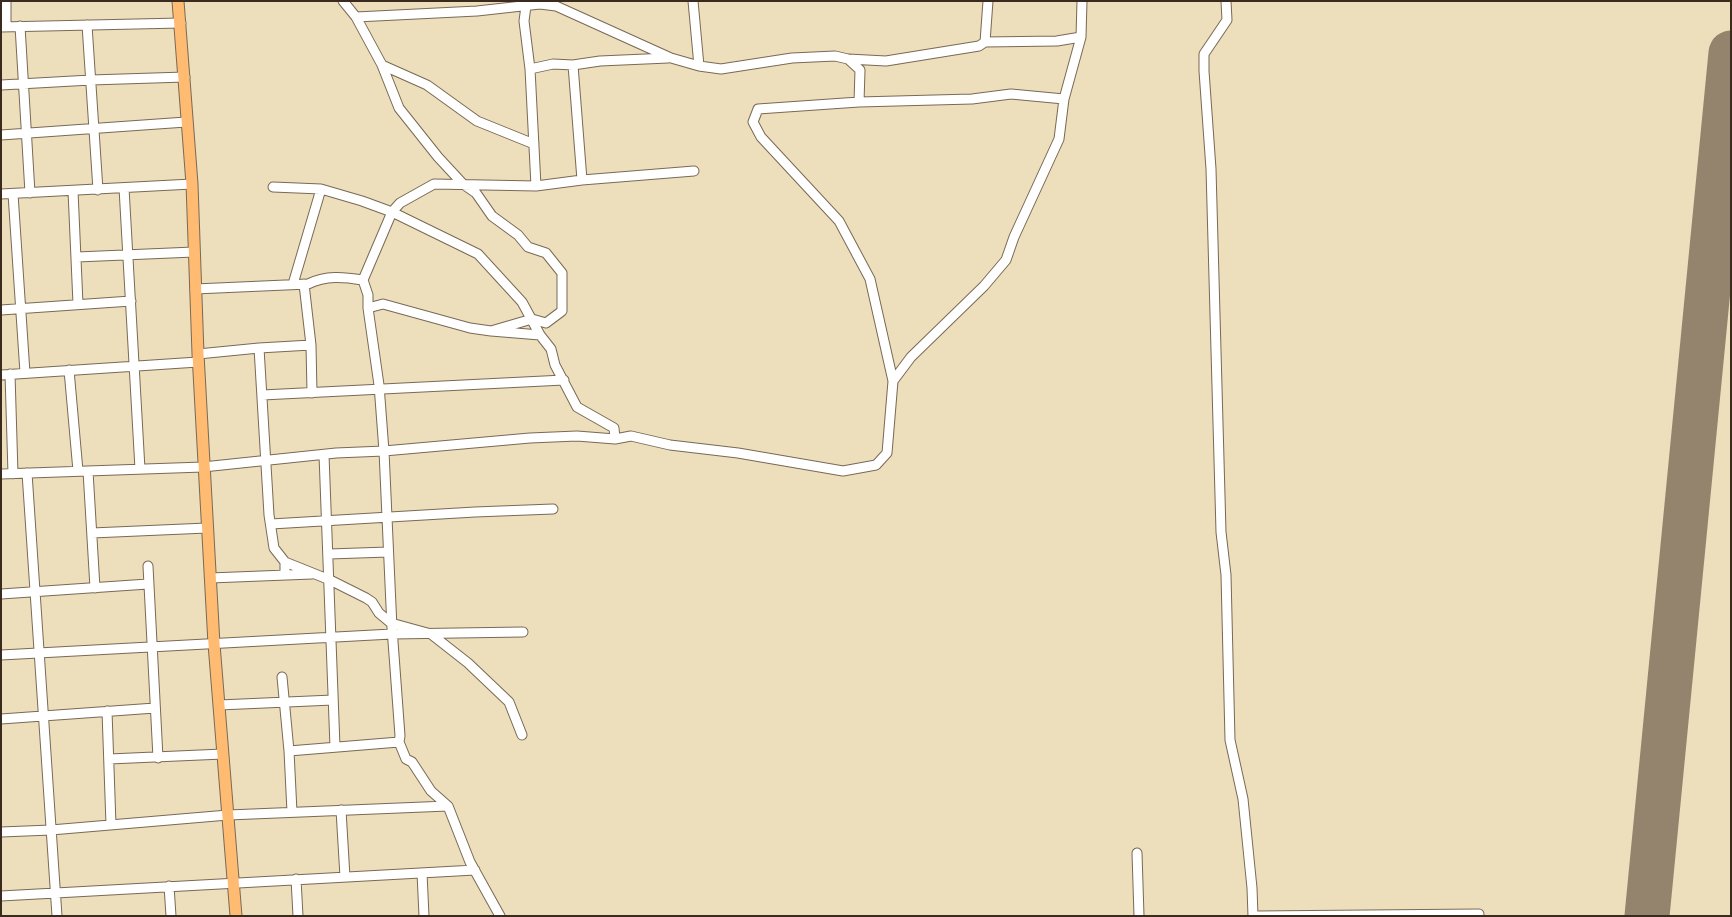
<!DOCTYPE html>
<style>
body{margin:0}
#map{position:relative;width:1732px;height:917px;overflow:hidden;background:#eddebc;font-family:"IM FELL English",serif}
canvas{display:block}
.frame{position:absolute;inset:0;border:2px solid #3b2a1e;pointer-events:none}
</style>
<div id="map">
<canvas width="1732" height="917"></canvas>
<div class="frame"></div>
</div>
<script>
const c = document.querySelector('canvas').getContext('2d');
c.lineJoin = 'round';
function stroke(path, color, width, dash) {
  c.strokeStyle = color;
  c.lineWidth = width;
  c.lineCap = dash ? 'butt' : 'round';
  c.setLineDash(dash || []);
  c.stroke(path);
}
stroke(new Path2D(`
 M 1647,916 L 1731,53`), '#94846d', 45);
const minor = new Path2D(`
 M 6,1 L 6,27
 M 343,1 L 356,17 L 382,65 L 427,85 L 477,121 L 534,144
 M 693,1 L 699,66
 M 1226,1 L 1227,20 L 1204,54 L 1204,71 L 1211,169 L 1221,532 L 1226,575 L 1230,740 L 1243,799 L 1252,888 L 1253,916
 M 526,6 L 524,21 L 530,69 L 536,186
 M 356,17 L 477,11 L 540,4 L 556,6 L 671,58 L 699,66 L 721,69 L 792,58 L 835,56 L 848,59 L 886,61 L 979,46 L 985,42 L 988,1
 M 87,25 L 98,190
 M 20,26 L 30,193
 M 1,27 L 181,23
 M 985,42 L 1057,41 L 1081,37
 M 848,59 L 860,70 L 859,102
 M 382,65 L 399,108 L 438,157 L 463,184 L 476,193 L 492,216 L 518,235 L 528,247 L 546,253 L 562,273 L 562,311 L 546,323 L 532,319 L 491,331
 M 573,65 L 582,180
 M 530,69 L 553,64 L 573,65 L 600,61 L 668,58
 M 1,85 L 91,80 L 185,77
 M 1,135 L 186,122
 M 273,187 L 321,189 L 362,201 L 392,212 L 478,254 L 522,302 L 540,335 L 551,349 L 555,365 L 577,407 L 614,428 L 615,439
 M 124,188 L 140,469
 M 73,191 L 78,304
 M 1,194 L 192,184
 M 13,194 L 25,373
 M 77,257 L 194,252
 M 363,280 L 392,212 L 400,203 L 434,184 L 536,186 L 582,180 L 694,171
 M 293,284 L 321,189
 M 304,284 L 311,345 L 312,393
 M 195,289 L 308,284 C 326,275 344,277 363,280 L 368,295 L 368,308 L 379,385 L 384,451 L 392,628 L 400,736 L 399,742 L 406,759 L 412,762 L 431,791 L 448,806 L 470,862 L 500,916
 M 368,308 L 383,304 L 470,328 L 491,331 L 540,335
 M 1,310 L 131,301
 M 259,348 L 269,515 L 274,548 L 285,562 L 285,575
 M 198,354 L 259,348 L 311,345
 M 69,370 L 78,471
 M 10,374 L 13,474
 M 1,375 L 198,362
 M 893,381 L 870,279 L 839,221 L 761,137 L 753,122 L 758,109 L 859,102 L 972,99 L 1011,94 L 1064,99
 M 262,395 L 564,380
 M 324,455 L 335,747
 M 88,471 L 95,588
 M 27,473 L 57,916
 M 1,474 L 203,467 L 336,453 L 384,451 L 530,438 L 577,436 L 615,439 L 631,436 L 670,445 L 738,453 L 843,471 L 876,465 L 887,453 L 893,381 L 911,357 L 984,286 L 1006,260 L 1014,237 L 1059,139 L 1064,99 L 1081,37 L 1082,1
 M 271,524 L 475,512 L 553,509
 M 92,533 L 207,528
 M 329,554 L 388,552
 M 285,562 L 330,580 L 366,598 L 372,602 L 379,613 L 391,623 L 431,634 L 468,663 L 509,702 L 522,735
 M 148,566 L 158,758
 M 210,578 L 312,574
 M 1,594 L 148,584
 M 1,655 L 392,634 L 523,632
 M 282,677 L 289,751 L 292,812
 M 219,705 L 333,700
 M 107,711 L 111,825
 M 1,719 L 155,708
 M 289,751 L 399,742
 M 109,759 L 223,754
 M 341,810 L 345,877
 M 1,832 L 51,830 L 228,815 L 448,806
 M 1137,853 L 1139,916
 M 422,873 L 424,916
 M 296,879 L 298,916
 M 169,886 L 171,916
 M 1,896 L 475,870
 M 1256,916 L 1479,914`);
const major = new Path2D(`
 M 178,1 L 192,184 L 198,354 L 214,644 L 236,916`);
stroke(minor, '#796955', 11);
stroke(major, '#796955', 13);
stroke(minor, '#fff', 9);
stroke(major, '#febb71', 11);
</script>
